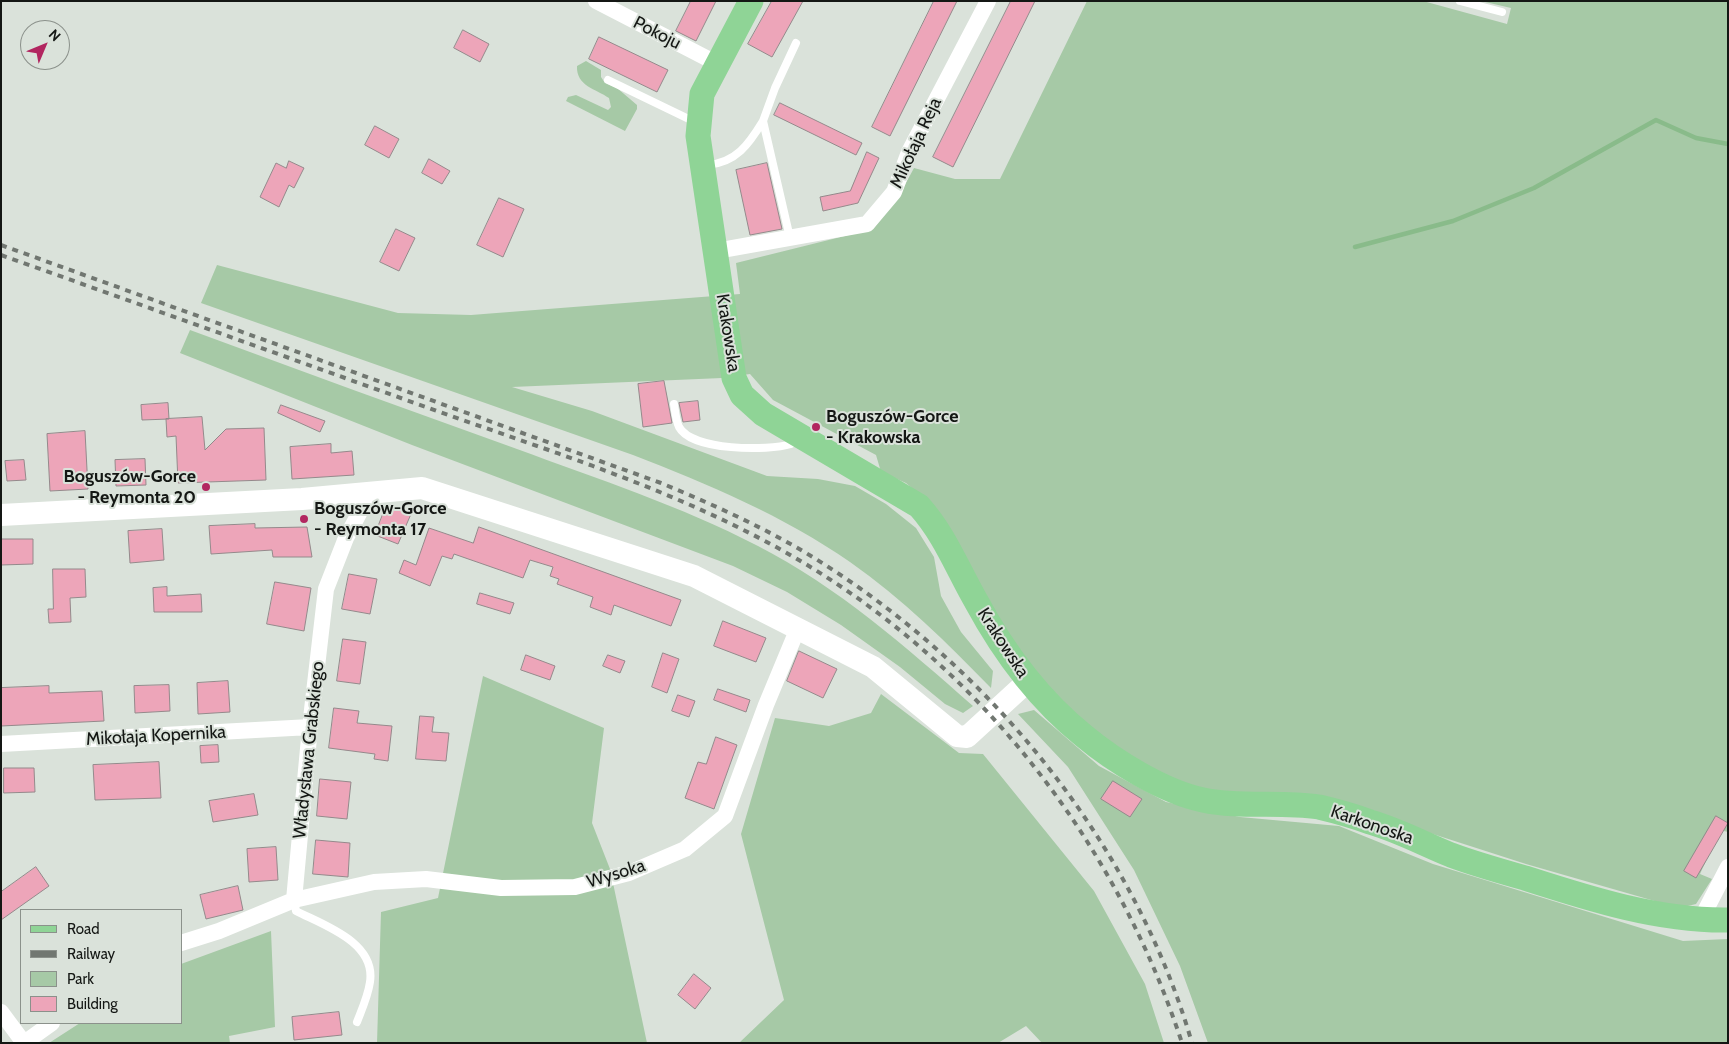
<!DOCTYPE html>
<meta charset="utf-8">
<style>
body{margin:0}
#map{position:relative;width:1729px;height:1044px;overflow:hidden;background:#dae2da;font-family:Cabin,sans-serif}
canvas{display:block}
.frame{position:absolute;inset:0;border:2px solid #141714;pointer-events:none}
.legend{position:absolute;left:20px;top:909px;width:162px;height:115px;box-sizing:border-box;background:#dae2da;border:1px solid #8b918b;margin:0;padding:6px 9px;list-style:none;font-size:15px;color:#141714}
.legend li{display:flex;align-items:center;gap:10px;height:25px}
.legend b{width:25px;border:1px solid #8b918b}
.north{position:absolute;left:20px;top:20px;width:50px;height:50px;box-sizing:border-box;background:#dae2da;border:1px solid #8b918b;border-radius:50%;rotate:45deg;font-size:14px;font-weight:700;line-height:20px;text-align:center;color:#141714}
.north::after{content:'';display:block;margin:auto;width:18px;height:22px;background:#b22660;clip-path:polygon(50% 0,100% 100%,50% 72%,0 100%)}
</style>
<div id="map">
<canvas width="1729" height="1044"></canvas>
<div class="frame"></div>
<ul class="legend">
<li><b style="height:6px;background:#8fd496"></b>Road</li>
<li><b style="height:6px;background:#717771"></b>Railway</li>
<li><b style="height:14px;background:#a6c9a6"></b>Park</li>
<li><b style="height:14px;background:#eda5b9"></b>Building</li>
</ul>
<div class="north">N</div>
</div>
<script>
const c = document.querySelector('canvas').getContext('2d');
c.lineJoin = 'round';
function paint(path, color) {
  c.fillStyle = color;
  c.fill(path, 'evenodd');
}
function stroke(path, color, width, dash) {
  c.strokeStyle = color;
  c.lineWidth = width;
  c.lineCap = dash ? 'butt' : 'round';
  c.setLineDash(dash || []);
  c.stroke(path);
}
function drawText(font, color, halo, rows, align = 'center') {
  c.font = font + ' Cabin,sans-serif';
  c.lineWidth = 4;
  c.setLineDash([]);
  c.textBaseline = 'middle';
  c.strokeStyle = halo;
  c.fillStyle = color;
  for (const [text, x, y, turn = 0] of rows) {
    c.save();
    c.translate(x, y);
    c.rotate((+turn || 0) * Math.PI / 180);
    c.textAlign = isNaN(turn) ? turn : align;
    if (halo) c.strokeText(text, 0, 0);
    c.fillText(text, 0, 0);
    c.restore();
  }
}
paint(new Path2D(`
 M 1087,1 L 1423,1 L 1507,24 L 1511,8 L 1481,1 L 1728,1 L 1728,832 L 1720,830 L 1700,874 L 1712,879 L 1696,904 L 1679,908 L 1526,864 L 1380,817 L 1205,791 L 1167,776 L 1128,755 L 1076,716 L 1011,648 L 936,509 L 906,483 L 881,472 L 876,455 L 773,400 L 750,374 L 722,378 L 512,387 L 592,411 L 767,476 L 818,479 L 855,486 L 886,504 L 916,528 L 934,557 L 941,596 L 961,632 L 993,671 L 991,688 C 947,643 903,599 850,562 C 784,516 708,484 633,455 L 201,303 L 217,265 L 398,313 L 471,315 L 740,294 L 736,263 L 873,229 L 900,194 L 914,168 L 955,179 L 1000,179 Z
 M 586,61 L 601,70 L 601,77 L 605,83 L 617,88 L 637,105 L 637,109 L 625,131 L 566,101 L 568,97 L 576,95 L 608,110 L 611,107 L 609,98 C 596,89 576,86 577,66 Z
 M 190,330 C 299,370 408,410 517,449 C 598,479 681,506 758,546 C 838,587 906,647 973,706 L 963,713 L 945,704 L 900,667 L 841,625 L 787,592 L 733,566 L 412,445 L 180,353 Z
 M 483,676 L 604,728 L 592,823 L 610,869 L 647,1043 L 377,1043 L 381,912 L 438,898 Z
 M 881,694 L 959,753 L 983,754 L 1094,891 L 1145,984 L 1164,1043 L 1042,1043 L 1026,1026 L 998,1043 L 739,1043 L 784,1000 L 741,834 L 775,718 L 829,726 L 871,713 Z
 M 1034,710 L 1099,766 L 1166,802 L 1240,817 L 1339,826 L 1433,864 L 1683,941 L 1728,939 L 1728,1043 L 1208,1043 L 1180,966 L 1134,870 L 1068,767 L 1018,714 Z
 M 271,931 L 275,1027 L 229,1036 L 230,1043 L 49,1043 L 80,1023 L 181,1023 L 181,964 Z`), '#a6c9a6');
stroke(new Path2D(`
 M 1355,247 L 1453,221 L 1534,188 L 1656,120 L 1696,138 L 1728,144`), '#89bb8a', 4.5);
const building = new Path2D(`
 M 691,1 L 716,1 L 696,41 L 676,31 Z
 M 772,1 L 803,1 L 772,57 L 748,44 Z
 M 934,1 L 957,1 L 890,136 L 872,127 Z
 M 1011,1 L 1035,1 L 953,167 L 933,157 Z
 M 463,30 L 489,44 L 480,62 L 454,48 Z
 M 599,37 L 668,70 L 657,92 L 589,59 Z
 M 780,103 L 862,143 L 856,155 L 774,115 Z
 M 375,126 L 399,139 L 389,158 L 365,145 Z
 M 867,152 L 879,158 L 858,203 L 823,211 L 820,197 L 850,191 Z
 M 429,159 L 450,171 L 442,184 L 422,173 Z
 M 289,161 L 304,168 L 294,188 L 289,185 L 279,207 L 260,197 L 276,163 L 286,168 Z
 M 767,163 L 782,229 L 750,235 L 736,170 Z
 M 499,198 L 524,209 L 503,257 L 477,245 Z
 M 396,229 L 415,238 L 399,271 L 380,262 Z
 M 664,381 L 672,423 L 643,427 L 638,384 Z
 M 698,401 L 700,420 L 683,422 L 679,403 Z
 M 168,403 L 169,419 L 142,420 L 141,405 Z
 M 281,405 L 325,421 L 320,432 L 278,413 Z
 M 202,417 L 205,450 L 226,429 L 264,428 L 266,480 L 178,483 L 176,436 L 167,437 L 166,419 Z
 M 85,431 L 88,489 L 50,491 L 47,434 Z
 M 331,444 L 331,453 L 352,451 L 354,475 L 292,479 L 290,447 Z
 M 145,459 L 146,485 L 116,486 L 115,460 Z
 M 24,460 L 26,480 L 7,481 L 5,461 Z
 M 387,504 L 411,514 L 398,544 L 375,535 Z
 M 255,524 L 255,528 L 307,527 L 312,557 L 273,557 L 272,550 L 211,554 L 209,526 Z
 M 479,527 L 681,600 L 671,626 L 614,605 L 611,615 L 590,607 L 593,597 L 557,584 L 559,579 L 550,576 L 553,567 L 530,560 L 523,578 L 454,554 L 452,559 L 442,556 L 430,586 L 399,573 L 404,560 L 416,565 L 429,528 L 473,543 Z
 M 162,529 L 164,560 L 130,563 L 128,531 Z
 M 1,539 L 33,539 L 33,564 L 1,565 Z
 M 53,569 L 85,569 L 86,597 L 70,598 L 71,622 L 49,623 L 48,609 L 53,609 Z
 M 349,574 L 377,579 L 370,614 L 342,609 Z
 M 275,582 L 311,588 L 304,631 L 267,624 Z
 M 167,587 L 167,596 L 201,594 L 202,612 L 154,612 L 153,588 Z
 M 480,593 L 514,603 L 510,614 L 477,604 Z
 M 723,621 L 766,638 L 756,662 L 714,646 Z
 M 343,639 L 366,642 L 360,684 L 337,681 Z
 M 799,651 L 837,669 L 823,698 L 787,681 Z
 M 663,653 L 679,659 L 667,693 L 652,687 Z
 M 526,655 L 555,666 L 550,680 L 521,670 Z
 M 608,655 L 625,661 L 620,673 L 603,666 Z
 M 228,681 L 230,712 L 198,714 L 197,683 Z
 M 169,685 L 170,711 L 135,713 L 134,686 Z
 M 49,686 L 49,693 L 102,691 L 104,721 L 1,726 L 1,688 Z
 M 718,689 L 750,700 L 746,712 L 714,700 Z
 M 678,695 L 695,701 L 689,717 L 672,711 Z
 M 334,708 L 359,711 L 357,723 L 392,726 L 388,761 L 374,759 L 375,754 L 329,748 Z
 M 420,716 L 434,717 L 432,732 L 449,733 L 446,761 L 416,759 Z
 M 716,737 L 737,745 L 714,809 L 685,798 L 698,762 L 706,764 Z
 M 218,745 L 219,762 L 201,763 L 200,746 Z
 M 159,762 L 161,798 L 95,800 L 93,765 Z
 M 4,768 L 34,768 L 35,792 L 4,793 Z
 M 320,779 L 351,782 L 347,819 L 317,816 Z
 M 1113,781 L 1142,799 L 1130,817 L 1101,799 Z
 M 254,794 L 258,815 L 213,822 L 209,801 Z
 M 1716,816 L 1728,823 L 1696,878 L 1684,871 Z
 M 316,840 L 350,843 L 348,877 L 313,874 Z
 M 276,847 L 278,880 L 249,882 L 247,849 Z
 M 36,867 L 49,886 L 1,920 L 1,892 Z
 M 238,886 L 243,910 L 206,919 L 200,895 Z
 M 694,974 L 711,988 L 695,1009 L 678,995 Z
 M 339,1012 L 342,1035 L 294,1040 L 292,1017 Z`);
paint(building, '#eda5b9');
stroke(building, '#94898b', 1);
stroke(new Path2D(`
 M 1460,1 L 1502,12
 M 608,80 L 695,122
 M 707,165 C 736,163 749,144 763,121
 M 790,238 L 763,121 L 775,88 L 796,43
 M 674,404 C 675,411 676,421 679,427 C 692,451 768,451 791,444 L 796,437
 M 294,900 L 296,911 C 323,925 376,942 370,982 C 368,996 362,1009 357,1022`), '#fff', 8);
stroke(new Path2D(`
 M 596,1 L 718,64
 M 716,251 L 867,224 L 894,192 L 909,152 L 988,1
 M 1,744 L 310,727
 M 294,900 L 310,727 L 326,589 L 346,538 L 371,491
 M 1700,921 L 1728,867
 M 181,943 L 219,931 L 294,900 L 374,882 L 426,879 L 501,888 L 575,887 L 629,873 L 685,849 L 725,816 L 766,705 L 798,628
 M 1,1012 L 24,1043
 M 24,1043 L 52,1023`), '#fff', 16);
stroke(new Path2D(`
 M 1,515 L 302,499 L 422,488 L 694,576 L 873,667 L 957,736 L 967,737 L 1028,681`), '#fff', 22);
stroke(new Path2D(`
 M 751,1 L 702,94 L 698,136 L 734,378 L 742,395 L 763,414 L 919,506 C 945,535 957,568 976,601 C 1004,653 1038,699 1084,736 C 1114,761 1164,792 1203,800 C 1240,808 1281,801 1319,807 C 1336,811 1354,816 1370,822 C 1398,830 1424,844 1451,855 C 1475,864 1500,871 1525,878 C 1590,899 1659,921 1728,920`), '#8fd496', 25);
stroke(new Path2D(`
 M 1,245 L 661,483 C 721,508 779,534 833,570 C 1000,679 1136,850 1192,1043
 M 1,255 C 147,307 292,359 437,411 C 547,450 659,485 763,540 C 963,645 1112,829 1182,1043`), '#717771', 4, [6, 6]);
for (const [x, y, r, color] of [
 [816,427,5,"#b22660"],
 [206,487,5,"#b22660"],
 [304,519,5,"#b22660"]
]) {
  const dot = new Path2D();
  dot.arc(x, y, r, 0, 2 * Math.PI);
  c.fillStyle = color;
  c.fill(dot);
  stroke(dot, '#dae2da', 2);
}
drawText('18px', '#141714', '#dae2da', [
 ["Pokoju",657,33,27],
 ["Mikołaja Reja",916,143,-65],
 ["Krakowska",728,333,81],
 ["Krakowska",1003,643,57],
 ["Mikołaja Kopernika",156,736,-3],
 ["Władysława Grabskiego",309,750,-84],
 ["Karkonoska",1372,825,19],
 ["Wysoka",616,874,-17]
]);
drawText('bold 18px', '#141714', '#dae2da', [
 ["Boguszów-Gorce",826,417],
 ["- Krakowska",826,438],
 ["Boguszów-Gorce",196,477,"right"],
 ["- Reymonta 20",196,498,"right"],
 ["Boguszów-Gorce",314,509],
 ["- Reymonta 17",314,530]
], 'left');
</script>
